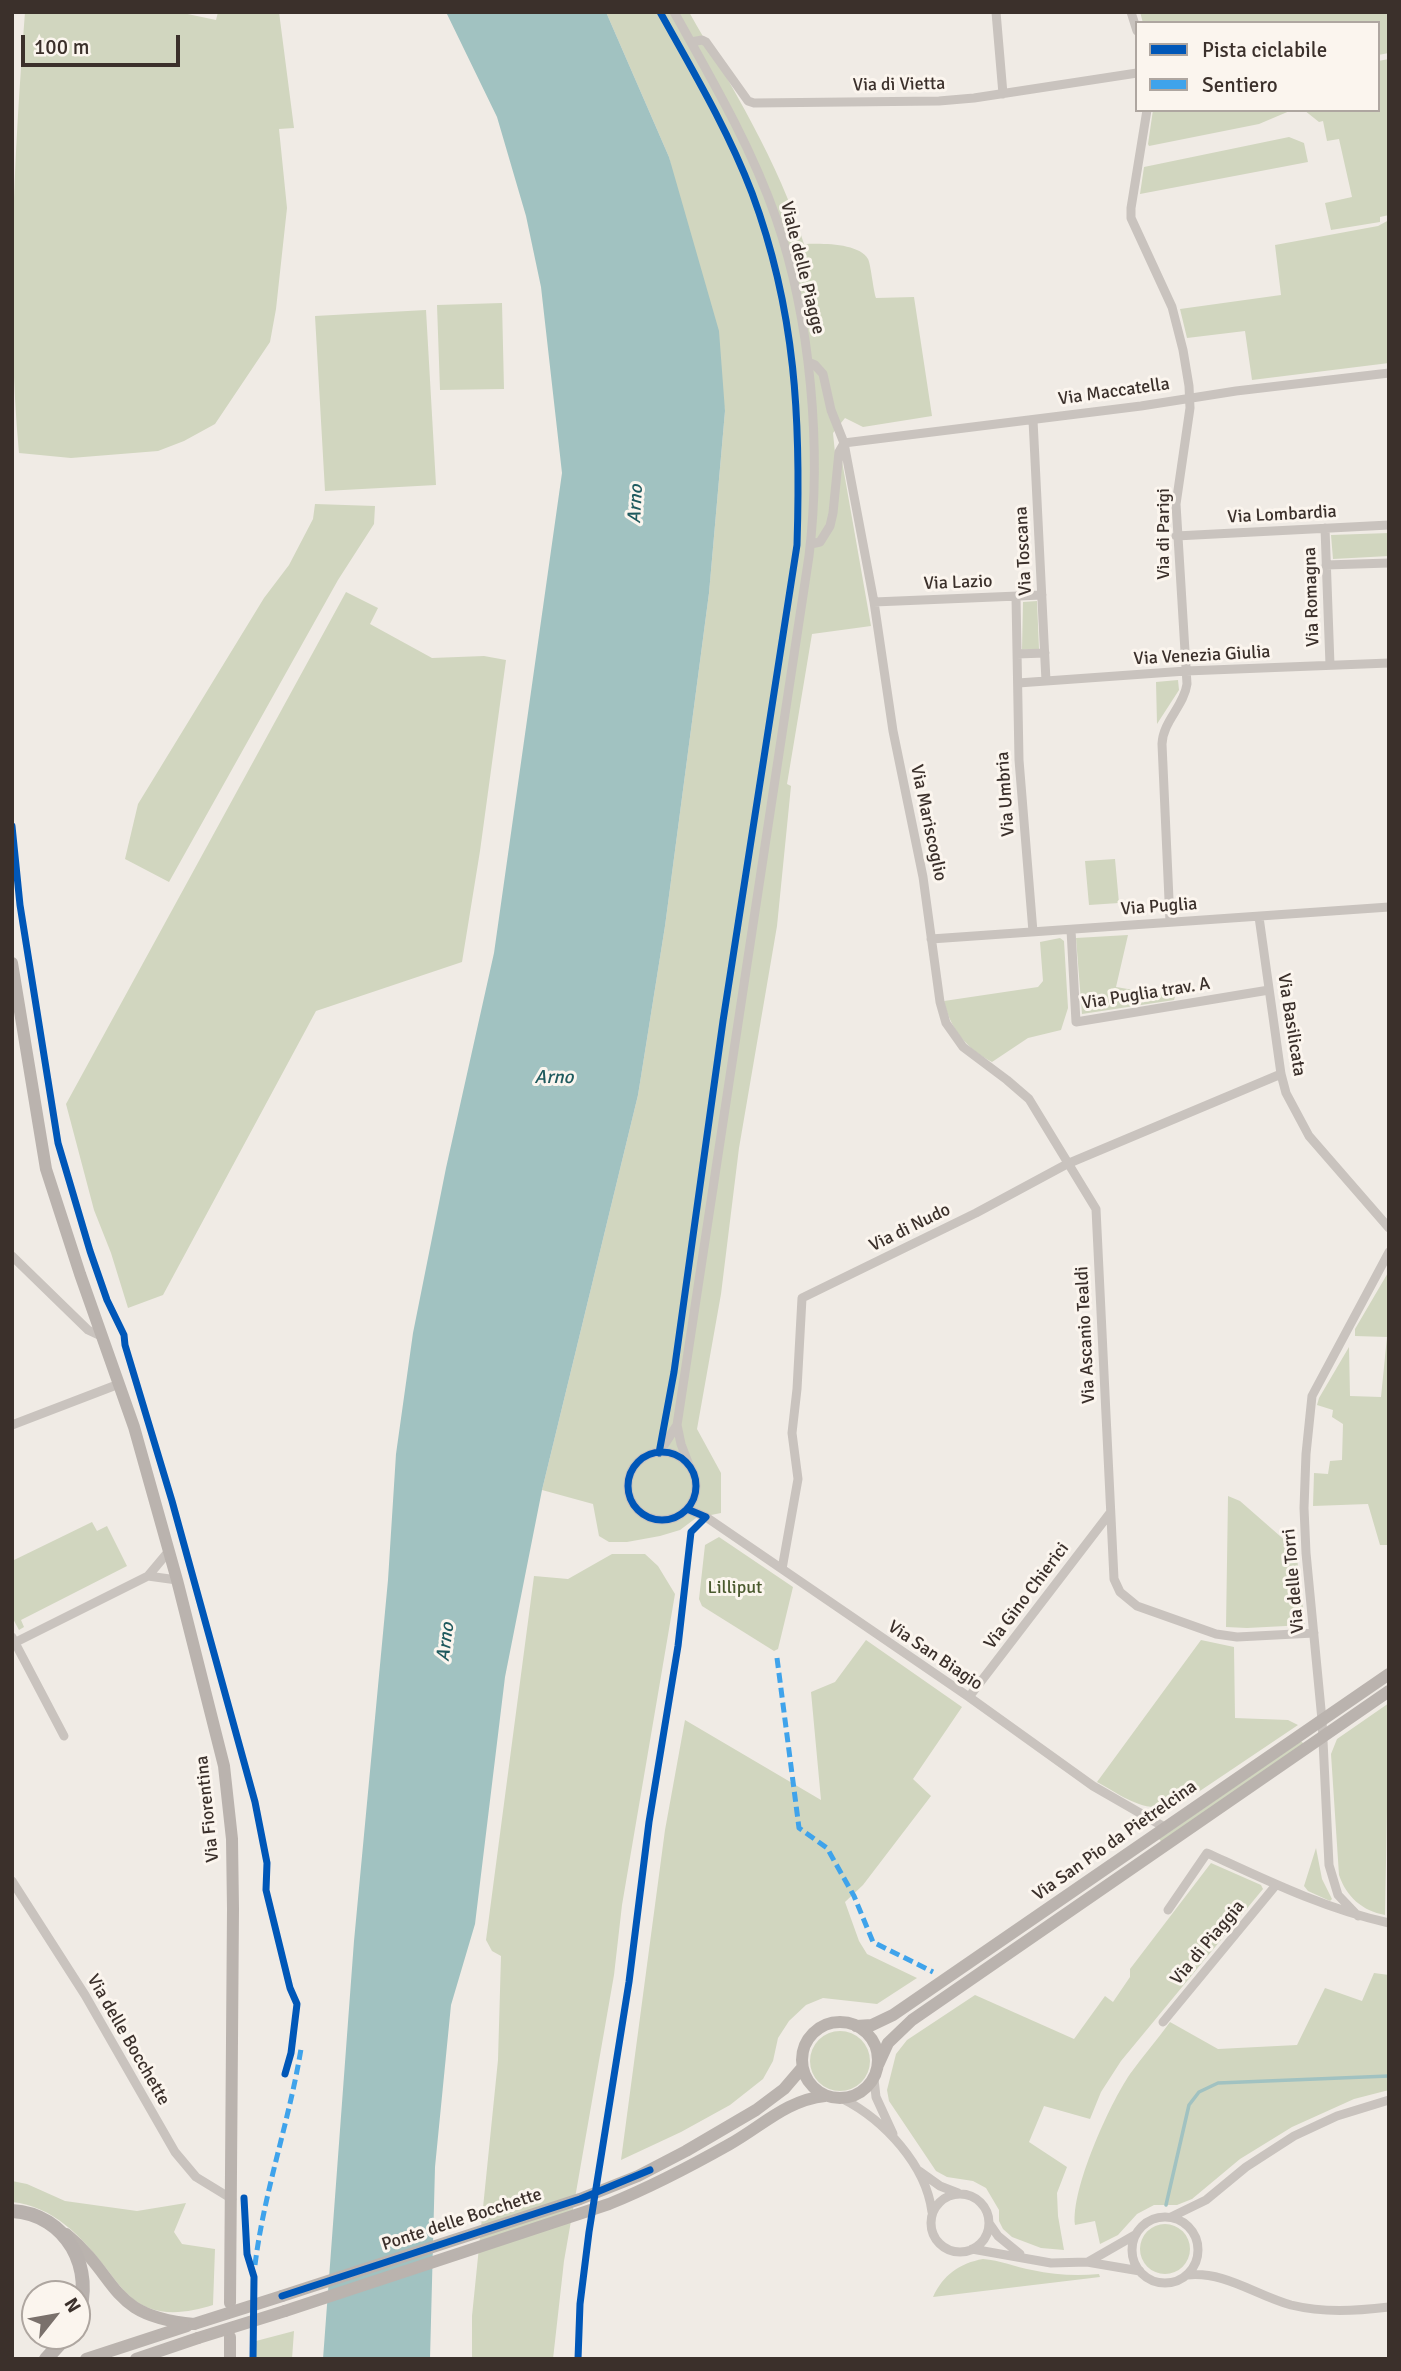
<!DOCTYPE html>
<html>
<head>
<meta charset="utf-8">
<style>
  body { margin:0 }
  #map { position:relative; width:1401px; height:2371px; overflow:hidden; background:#f0ebe5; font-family:Signika,sans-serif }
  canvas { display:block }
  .frame { position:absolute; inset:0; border:14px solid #3b302b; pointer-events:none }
  .legend { position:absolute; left:1135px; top:21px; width:245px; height:91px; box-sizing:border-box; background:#fbf5ee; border:2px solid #aea6a0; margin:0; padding:9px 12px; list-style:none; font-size:21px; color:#3b302b }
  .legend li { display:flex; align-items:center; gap:14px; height:35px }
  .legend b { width:35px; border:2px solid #aea6a0 }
  .north { position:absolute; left:21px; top:2280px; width:70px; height:70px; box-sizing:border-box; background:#fbf5ee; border:2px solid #aea6a0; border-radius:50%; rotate:59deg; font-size:19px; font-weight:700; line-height:28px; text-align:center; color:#3b302b }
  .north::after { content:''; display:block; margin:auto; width:24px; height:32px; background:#7a716c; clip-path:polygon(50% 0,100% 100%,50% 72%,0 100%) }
  .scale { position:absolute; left:21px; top:35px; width:159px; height:32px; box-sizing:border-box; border:4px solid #3b302b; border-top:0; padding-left:9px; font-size:21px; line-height:24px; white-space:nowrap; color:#3b302b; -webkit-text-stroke:5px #fbf5ee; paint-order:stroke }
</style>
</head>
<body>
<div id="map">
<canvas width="1401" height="2371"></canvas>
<div class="frame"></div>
<ul class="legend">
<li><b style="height:9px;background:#0057b8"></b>Pista ciclabile</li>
<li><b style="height:9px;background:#3fa3eb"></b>Sentiero</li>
</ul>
<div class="north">N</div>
<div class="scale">100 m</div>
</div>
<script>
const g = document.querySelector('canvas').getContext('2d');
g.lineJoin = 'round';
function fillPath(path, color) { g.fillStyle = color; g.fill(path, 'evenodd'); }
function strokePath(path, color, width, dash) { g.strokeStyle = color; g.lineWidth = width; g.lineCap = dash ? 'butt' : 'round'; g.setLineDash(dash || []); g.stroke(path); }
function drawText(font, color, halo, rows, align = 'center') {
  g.font = font + ' Signika,sans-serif'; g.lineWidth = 6; g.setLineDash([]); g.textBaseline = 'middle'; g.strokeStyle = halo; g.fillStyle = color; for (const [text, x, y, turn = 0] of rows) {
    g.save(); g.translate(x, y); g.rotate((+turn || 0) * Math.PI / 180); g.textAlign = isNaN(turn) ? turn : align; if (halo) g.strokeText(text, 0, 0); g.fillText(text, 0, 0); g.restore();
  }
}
fillPath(new Path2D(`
  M25,12H178L216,20L218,12H279L294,128L279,129L287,208L276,309L270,342L215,424L184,441L158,451L71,458L19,453C6,306 14,159 25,12Z
  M606,12H689C731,86 779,162 804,244C821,243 860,243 868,259C871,265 873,289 876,298L914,297L932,416L863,427L845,418L833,433L835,453L842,461L871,626L812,634L787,784L791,786L777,926L739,1148L721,1294L697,1429L721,1473V1513L696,1518L680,1530L660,1536L627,1542H609L599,1536L593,1504L542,1490L638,1095L665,926L709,593L725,411L669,157Z
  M1140,12H1389V53L1378,55V23H1143Z
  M1389,59V215L1380,217V222L1331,230L1325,203L1352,197L1339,139L1327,141L1323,121L1319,122L1304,110H1378V61Z
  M1153,110H1292L1259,124L1149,146L1148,144Z
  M1289,137L1304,143L1308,162L1140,194L1144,167Z
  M1389,220V363L1252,380L1245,331L1187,338L1180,309L1281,295L1275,245L1378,226Z
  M502,303L504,389L440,390L437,305Z
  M426,310L436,485L325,491L315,316Z
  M315,504L375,506L374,524L338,580L169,882L125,859L138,804L264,598L289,565L313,519Z
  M1389,533V556L1333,559L1331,535Z
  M346,592L378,608L370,624L432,658L484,656L506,660L480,851L462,962L316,1011L163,1295L128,1308L111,1253L94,1210L66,1104Z
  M1037,601L1039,649L1022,650L1023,602Z
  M1178,680L1179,690L1157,724L1156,682Z
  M1115,859L1119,903L1089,905L1085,861Z
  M1128,935L1116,987L1175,997L1174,1000L1082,1014L1076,938Z
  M1060,938L1064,941L1068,1008L1061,1030L1028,1038L992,1062C967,1049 950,1029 944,1001L1038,987L1043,981L1040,942Z
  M1389,1271V1545H1380L1368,1504L1313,1506L1314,1473L1328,1474L1330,1461L1342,1460L1343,1424L1332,1417L1333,1410L1317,1405L1319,1398L1349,1347L1350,1396L1381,1397L1387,1337L1355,1336V1329Z
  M1228,1496L1240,1501L1296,1550L1305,1625L1247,1628L1226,1627Z
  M92,1522L97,1531L107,1526L127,1566L21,1620L24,1627L19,1630L12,1617V1561Z
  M719,1537L793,1587L778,1649L774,1651L702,1606L699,1599L705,1545Z
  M612,1554H645L658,1566L675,1594L622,1905L614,1975L564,2261L553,2359H472V2316L498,2060L501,1956L492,1951L486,1940L534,1576L568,1579Z
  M866,1640L962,1707L913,1779L931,1796L863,1885L845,1902L859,1941L867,1954L917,1978L877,2004L823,1998L806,2005L789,2021L778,2038L773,2061L763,2079L730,2105L681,2132L621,2160L665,1830L685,1720L821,1800L811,1692L835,1682Z
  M1201,1640L1234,1647L1235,1718L1288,1720L1298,1725L1182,1803C1147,1816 1126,1798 1097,1782Z
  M1389,1703L1385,1915C1362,1911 1346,1896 1339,1875L1331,1754L1337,1739Z
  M1301,1741L1304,1744L1162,1842L1159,1839Z
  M1316,1848L1322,1879L1332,1899L1330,1901L1308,1891L1304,1886Z
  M1211,1863L1261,1885L1263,1889L1121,2061L1101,2092L1090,2119L1044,2106L1029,2142L1067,2167L1057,2193L1058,2216L1064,2250L1041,2248L1012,2237L1003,2229L999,2221V2210L986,2188L973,2181L947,2177L936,2171L889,2101L887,2090L896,2054L907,2040L975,1995L1074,2039L1105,1996L1113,2002L1130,1977V1969Z
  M1374,1973L1389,1975V2090L1354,2099L1292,2127L1240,2159L1192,2199L1177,2205H1154L1137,2214L1118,2235L1100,2244L1095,2221L1075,2225C1071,2189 1109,2105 1130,2074C1143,2056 1157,2040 1170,2022L1218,2049L1297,2045L1325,1988L1362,2001Z
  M810 2061a30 30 0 1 1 60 0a30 30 0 1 1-60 0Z
  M12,2181L27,2184L65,2201L137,2211L186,2203L174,2232L182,2244L215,2249L213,2305C193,2311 170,2316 149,2308C130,2301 118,2284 106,2268C82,2237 53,2206 12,2202Z
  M1140 2249a25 25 0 1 1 50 0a25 25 0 1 1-50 0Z
  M983,2259C1000,2260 1015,2267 1032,2270C1054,2275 1077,2276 1099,2274L1100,2277L933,2297C943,2275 960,2263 983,2259Z
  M294,2331L292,2359H256V2341Z`), '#d1d6bf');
fillPath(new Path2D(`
  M446,12H606L669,157L719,331L725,411L709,593L665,926L638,1095L542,1490L505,1677L475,1924L451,2005L435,2167L430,2359H323L354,1941L388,1580L396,1454L413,1333L446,1168L494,953L562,473L541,287L526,216L497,117Z`), '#a1c2c1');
strokePath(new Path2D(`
  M1166,2205L1189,2105L1199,2092L1218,2083L1389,2076`), '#a1c2c1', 3.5);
strokePath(new Path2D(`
  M674,12C711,78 751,146 776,218C811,320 822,449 809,556L677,1425L681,1444L689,1465
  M996,12L1003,94
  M1131,12L1137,31
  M691,42L702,40L706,42L748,101L754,103L939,101L974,98L1137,73
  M1147,110L1131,208V218L1172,307L1183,350L1189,386L1190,408L1176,504L1187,684C1184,706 1163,721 1162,744L1170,922
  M808,362L815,365L823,374L831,410L844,443L874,602L893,731L923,877L940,1002L946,1023L963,1047L1007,1080L1029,1099L1096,1209L1114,1579L1120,1592L1137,1606L1216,1634L1237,1637L1314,1633
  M1033,420L1046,681
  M844,443L1141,406L1236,391L1389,373
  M1325,528L1330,665
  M1176,536L1389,525
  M811,544L820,542L830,526L833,513L839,452L843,445
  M1326,565L1389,563
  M1016,597L1019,760L1033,932
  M874,602L1042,595
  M1017,654L1045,653
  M1018,683L1186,671L1389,663
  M1259,917L1281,1074L1286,1093L1309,1136L1389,1228
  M1071,930L1076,1022L1269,990
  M931,939L1389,907
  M12,1256L88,1330L103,1337
  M12,1425L119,1384
  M628 1486a34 34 0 1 1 68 0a34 34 0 1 1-68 0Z
  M659,1453L677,1425
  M687,1509L706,1517L782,1569L969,1697L1093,1786L1166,1828
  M782,1569L798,1479L792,1433L797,1389L802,1298L976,1213L1067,1164L1281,1074
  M148,1576L169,1551
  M12,1637L64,1736
  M12,1644L148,1576L177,1580
  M969,1697L1110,1513
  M12,1881L85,1995L175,2152L196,2177L232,2199
  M1168,1910L1207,1853C1266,1880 1325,1909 1389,1923
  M1358,1916L1338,1895L1329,1865L1322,1720L1306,1553L1304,1508L1306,1454L1312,1396L1389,1252
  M1163,2022L1276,1885
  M874,2079L876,2097L893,2134
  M843,2099C884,2120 926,2165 932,2212
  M919,2171L940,2186L958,2193
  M931 2223a29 29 0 1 1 58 0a29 29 0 1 1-58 0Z
  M1132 2250a33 33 0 1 1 66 0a33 33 0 1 1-66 0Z
  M1171,2217L1206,2200L1246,2167L1294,2136L1337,2116L1389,2100
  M989,2223L998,2236L1020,2254
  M972,2249L1051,2263L1087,2262L1140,2271
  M1088,2262L1135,2235
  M1187,2275C1225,2271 1255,2295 1291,2305C1324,2313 1355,2311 1389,2307`), '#c9c3be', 9);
strokePath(new Path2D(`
  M12,963L46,1169L80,1274L134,1427L177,1580L224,1766L232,1839L233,1909L230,2303
  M802 2060a38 38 0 1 1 76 0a38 38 0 1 1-76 0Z
  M856,2026L872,2025L893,2015L1389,1674
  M878,2065L888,2043L912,2020L1389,1691
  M66,2234C121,2279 107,2316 194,2324
  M282,2296L580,2199L638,2176L686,2151L756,2110L784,2089L802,2068
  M285,2311L609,2204C651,2187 691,2166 730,2144C762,2126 787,2100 825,2096
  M86,2359L187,2326
  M136,2359L198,2338
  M230,2359V2337`), '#bab3ae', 12);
strokePath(new Path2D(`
  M12,2211C67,2214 96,2270 77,2318
  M46,2359L67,2336`), '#b8b1ad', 14);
strokePath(new Path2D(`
  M194,2324L282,2296
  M198,2338L285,2311`), '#bab3ae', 12);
strokePath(new Path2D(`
  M777,1658L799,1828L827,1848L854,1896L873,1942L933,1972
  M255,2265C264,2192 289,2122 301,2049`), '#3fa3eb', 5, [10, 5]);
strokePath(new Path2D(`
  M12,826L20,905L58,1143L90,1251L107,1300L124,1335L125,1345L172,1501L255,1802L267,1863L266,1890L290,1988L297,2004L291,2053L285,2074
  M628 1486a34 34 0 1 1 68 0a34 34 0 1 1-68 0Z
  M659,1453L674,1372L723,1021L797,545C801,421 796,311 752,193C728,130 693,71 660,12
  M244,2198L247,2254L254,2277L253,2359
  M282,2296L580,2199L650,2170
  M578,2359L580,2304L589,2232L629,1982L649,1822L678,1646L691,1532L706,1517L687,1509`), '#0057b8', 7);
drawText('18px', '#3b302b', '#fbf5ee', [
  ["Via di Vietta",899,85,-1],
  ["Viale delle Piagge",802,268,76],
  ["Via Maccatella",1114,392,-8],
  ["Via Lombardia",1282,515,-3],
  ["Via di Parigi",1164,534,-90],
  ["Via Toscana",1024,551,-93],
  ["Via Lazio",958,583,-2],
  ["Via Romagna",1312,597,-92],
  ["Via Venezia Giulia",1202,656,-3],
  ["Via Umbria",1006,794,-94],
  ["Via Mariscoglio",928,823,78],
  ["Via Puglia",1159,907,-4],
  ["Via Puglia trav. A",1146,994,-9],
  ["Via Basilicata",1291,1025,81],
  ["Via di Nudo",910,1228,-26],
  ["Via Ascanio Tealdi",1086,1335,-93],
  ["Via delle Torri",1294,1581,-95],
  ["Via Gino Chierici",1027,1596,-53],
  ["Via San Biagio",935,1656,34],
  ["Via Fiorentina",208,1809,-96],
  ["Via San Pio da Pietrelcina",1115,1841,-35],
  ["Via di Piaggia",1208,1943,-50],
  ["Via delle Bocchette",128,2040,60],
  ["Ponte delle Bocchette",462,2220,-18]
]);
drawText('18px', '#4a5a2e', '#fbf5ee', [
  ["Lilliput",735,1588]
]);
drawText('italic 19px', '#1f5a5e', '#fbf5ee', [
  ["Arno",636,504,-87],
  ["Arno",554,1078],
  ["Arno",446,1642,-83]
]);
</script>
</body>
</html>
